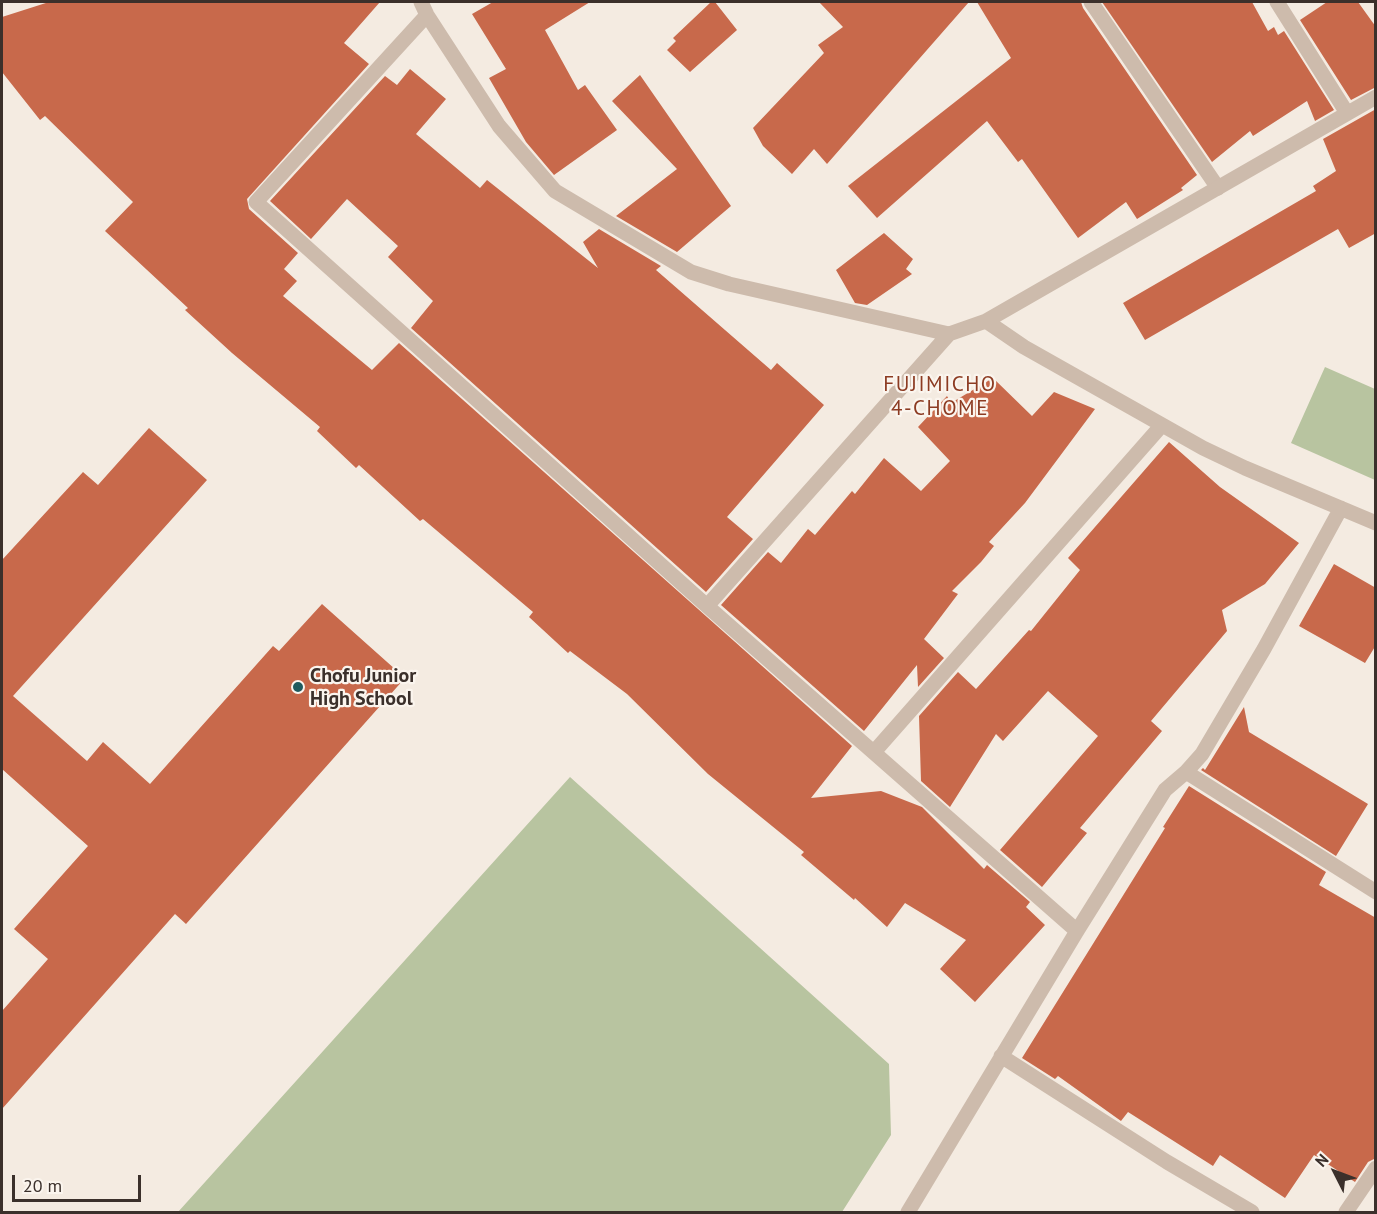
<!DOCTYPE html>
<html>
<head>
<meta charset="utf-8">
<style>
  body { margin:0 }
  #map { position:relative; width:1377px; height:1214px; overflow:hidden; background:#f4ebe1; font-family:"PT Sans",sans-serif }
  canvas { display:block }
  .frame { position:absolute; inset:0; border:3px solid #3b302b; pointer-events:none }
  .north { position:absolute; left:1305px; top:1142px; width:60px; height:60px; -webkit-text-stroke:4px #fbf5ee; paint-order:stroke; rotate:312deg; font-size:16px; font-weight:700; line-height:24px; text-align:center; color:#3b302b }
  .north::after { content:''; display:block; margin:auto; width:21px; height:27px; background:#3b302b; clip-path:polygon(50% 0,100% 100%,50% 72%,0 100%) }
  .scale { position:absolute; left:12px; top:1175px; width:129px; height:27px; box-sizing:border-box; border:3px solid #3b302b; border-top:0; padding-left:8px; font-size:18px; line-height:21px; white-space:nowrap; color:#3b302b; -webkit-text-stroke:4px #fbf5ee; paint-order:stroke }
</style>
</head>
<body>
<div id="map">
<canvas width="1377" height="1214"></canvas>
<div class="frame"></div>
<div class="north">N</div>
<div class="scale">20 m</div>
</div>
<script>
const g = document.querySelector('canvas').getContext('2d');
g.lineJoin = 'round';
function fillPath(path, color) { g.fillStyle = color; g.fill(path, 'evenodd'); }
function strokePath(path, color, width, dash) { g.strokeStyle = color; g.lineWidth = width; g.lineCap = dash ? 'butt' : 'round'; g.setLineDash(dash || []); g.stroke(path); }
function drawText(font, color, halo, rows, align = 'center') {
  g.font = font + ' "PT Sans",sans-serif'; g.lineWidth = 4.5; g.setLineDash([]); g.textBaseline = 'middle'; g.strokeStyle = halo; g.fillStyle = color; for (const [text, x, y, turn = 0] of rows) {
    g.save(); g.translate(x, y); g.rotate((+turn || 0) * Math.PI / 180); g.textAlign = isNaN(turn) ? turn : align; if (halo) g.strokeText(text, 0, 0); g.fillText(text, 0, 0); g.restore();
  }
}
fillPath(new Path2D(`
  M1325,367L1375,389V480L1291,443Z
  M570,777L889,1064L891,1135L842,1212H178Z`), '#b8c4a0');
fillPath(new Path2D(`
  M49,2H380L344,43L369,64L247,199L249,209L298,253L284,269L297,281L283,296L372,370L399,343L852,746L811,798L881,791L922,807L984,869L987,865L1030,902L1026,907L1045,925L975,1002L940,969L966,940L905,903L887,927L855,898L854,900L801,855L804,852L708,774L627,694L570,651L568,653L529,617L533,612L423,519L420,521L359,465L356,468L317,431L320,427L232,353L185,310L188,308L105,231L133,202L45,116L40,120L2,72V17Z
  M493,2H590L545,30L578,90L585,85L617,130L554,175L526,142L489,78L506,69L472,14Z
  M711,2H715L737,30L690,72L667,50L676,41L673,38Z
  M819,2H969L827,164L814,149L792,174L763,146L753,128L824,53L818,45L843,27Z
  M977,2H1081L1083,8L1197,175L1181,188L1183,190L1137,219L1126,202L1078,238L1022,159L1018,162L987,121L877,218L848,186L1011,58Z
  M1102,2H1252L1268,31L1274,27L1278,35L1284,31L1334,110L1315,121L1307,101L1253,136L1250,131L1212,162Z
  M1327,2H1358L1376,27V87L1351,100L1300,20Z
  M410,69L446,99L416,134L480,188L487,180L598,268L583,242L599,229L661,266L656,270L771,370L777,363L824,405L727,517L753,539L706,592L411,328L433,301L388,257L398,246L347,199L311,239L270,201L385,76L397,85Z
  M640,75L731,206L677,252L616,216L677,169L612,101Z
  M1376,109V233L1349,248L1338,229L1145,340L1123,303L1316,191L1313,186L1336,171L1323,139Z
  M884,233L913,259L906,269L912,274L867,305L855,303L836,270Z
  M993,378L1032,416L1054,392L1095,409L1025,503L989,542L994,546L981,562L952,591L958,594L924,639L944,658L918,687L917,665L864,731L721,605L768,552L781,563L808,529L815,535L852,491L855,494L884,458L921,491L950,461L918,427L947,396L951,403Z
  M149,428L207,480L13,696L87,761L103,742L150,784L273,646L279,651L322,604L405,678L186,924L175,914L2,1109V1011L48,959L14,929L88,846L2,769V560L83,472L98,485Z
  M1169,442L1220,487L1299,543L1265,584L1222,610L1227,631L1151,721L1162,731L1080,828L1087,833L1042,887L1000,850L1098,736L1048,691L1003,741L996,734L950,807L921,781L919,716L958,672L976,689L1029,630L1031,631L1080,570L1068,558Z
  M1334,564L1376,588V645L1365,663L1299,626Z
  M1244,707L1249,732L1368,804L1336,856L1201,770L1203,768L1205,770Z
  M1189,786L1326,872L1319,885L1376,918V1158L1368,1162L1355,1182L1314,1155L1285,1198L1220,1155L1213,1166L1128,1112L1121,1121L1058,1076L1055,1079L1022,1058L1165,828L1163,827Z`), '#c8694b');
strokePath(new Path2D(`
  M1091,2L1218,188
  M1277,2L1347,113`), '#cdbbac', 15);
strokePath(new Path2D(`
  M421,2L427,15L499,126L555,191L691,272L729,284L949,334L986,321L1376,97
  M427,15L256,202L707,606L1077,931
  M986,321L1024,347L1203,448L1245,468L1376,523
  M707,606L949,334
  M874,752L1162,425
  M1186,772L1376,892
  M1001,1056L1167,1162L1252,1212
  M908,1212L1077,931L1165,790L1186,772L1202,754L1264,649L1341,508
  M1346,1212L1376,1168`), '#cdbbac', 15);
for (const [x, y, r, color] of [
  [298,687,6,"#1f5a5e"]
]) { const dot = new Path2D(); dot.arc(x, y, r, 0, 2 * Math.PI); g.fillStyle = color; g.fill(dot); strokePath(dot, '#fbf5ee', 2); }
drawText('bold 20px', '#3b302b', '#fbf5ee', [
  ["Chofu Junior",310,676],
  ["High School",310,699]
], 'left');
g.letterSpacing = '1.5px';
drawText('21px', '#8c3b22', '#fbf5ee', [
  ["FUJIMICHO",940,385],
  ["4-CHOME",940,409]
]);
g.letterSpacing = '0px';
</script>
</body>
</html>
